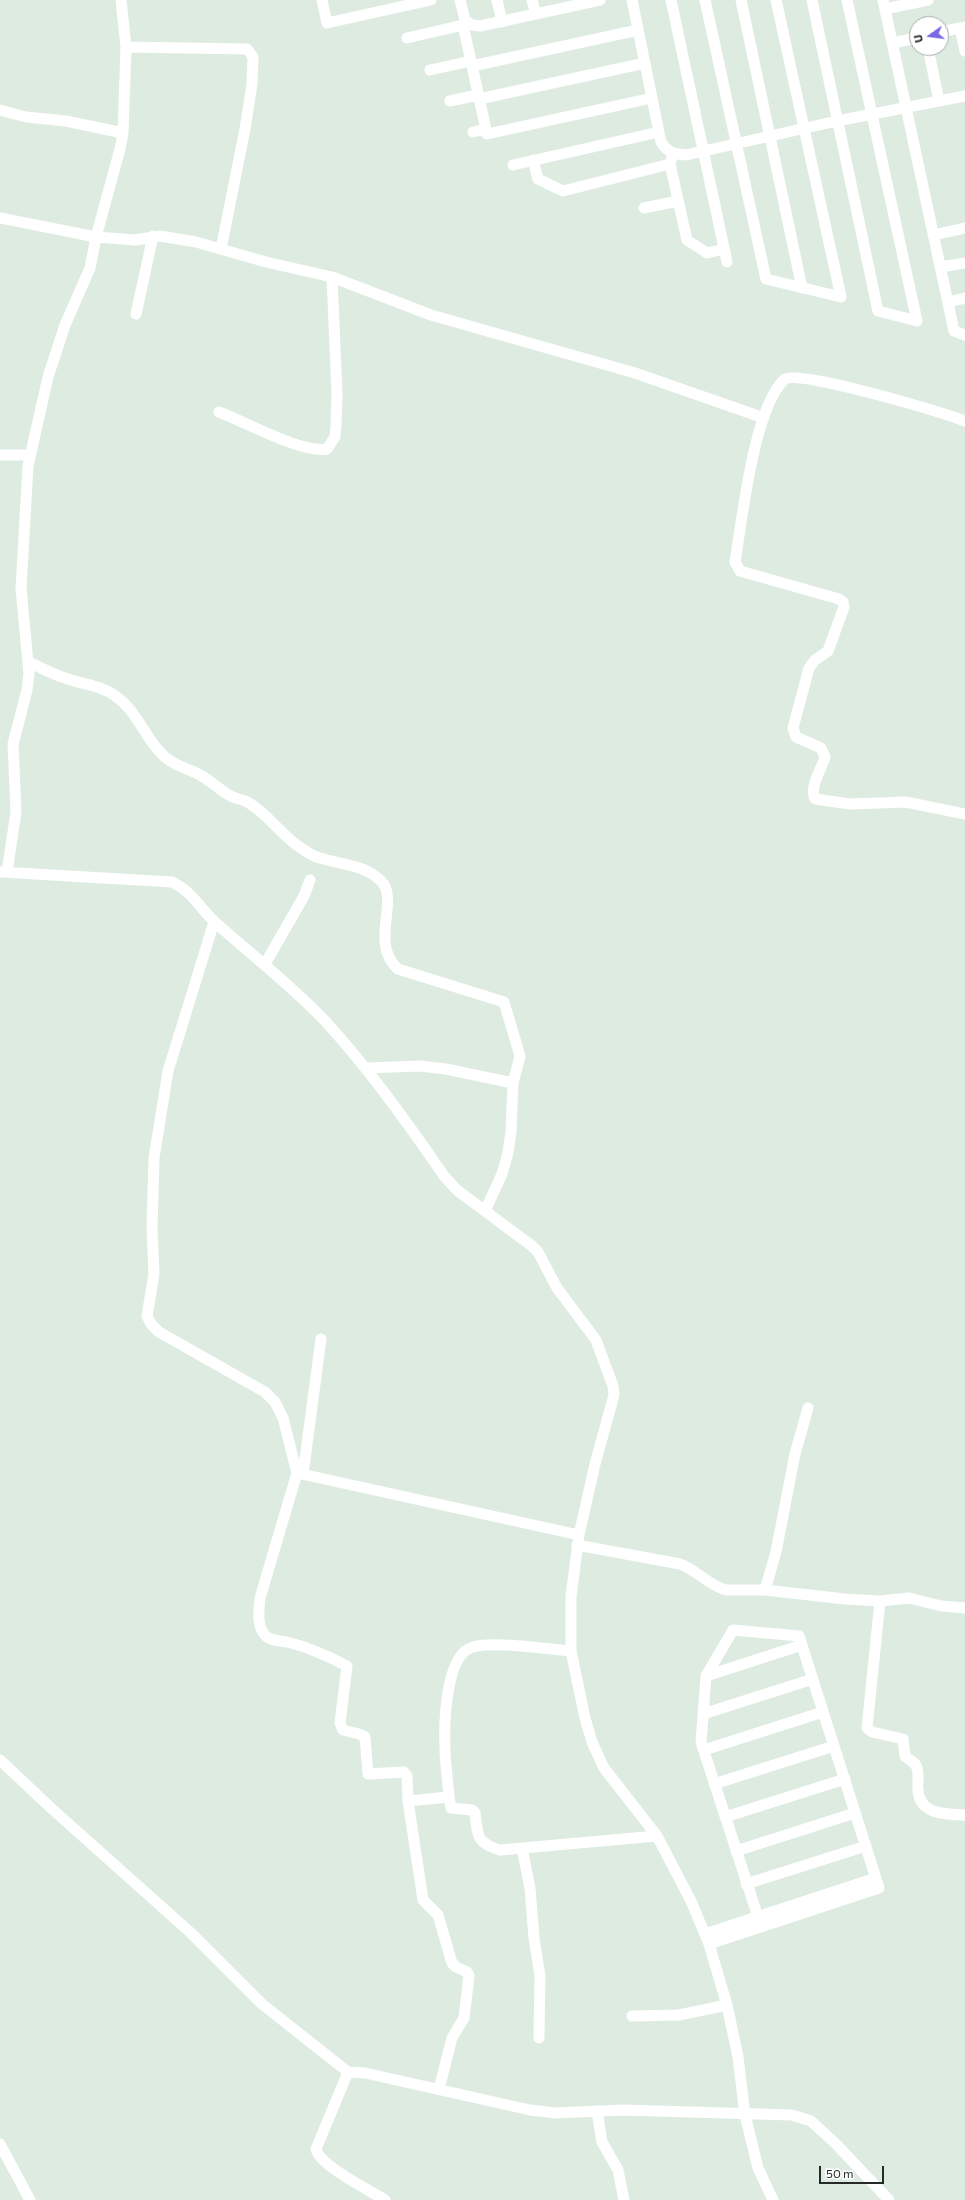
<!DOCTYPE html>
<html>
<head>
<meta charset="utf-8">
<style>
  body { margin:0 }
  #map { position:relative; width:965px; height:2200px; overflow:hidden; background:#deebe1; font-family:Commissioner,sans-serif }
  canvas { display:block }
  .north { position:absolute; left:909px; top:16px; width:40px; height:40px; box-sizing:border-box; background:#fff; border:1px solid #a8aaa8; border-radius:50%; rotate:256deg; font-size:11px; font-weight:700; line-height:16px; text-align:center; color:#252a26 }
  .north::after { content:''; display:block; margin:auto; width:14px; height:18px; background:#7868e3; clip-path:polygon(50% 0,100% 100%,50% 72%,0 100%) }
  .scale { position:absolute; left:819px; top:2166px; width:65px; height:18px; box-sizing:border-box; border:2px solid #252a26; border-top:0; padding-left:5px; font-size:12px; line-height:14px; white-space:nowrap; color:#252a26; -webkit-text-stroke:3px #fff; paint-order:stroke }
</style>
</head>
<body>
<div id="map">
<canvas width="965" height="2200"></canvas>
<div class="north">U</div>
<div class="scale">50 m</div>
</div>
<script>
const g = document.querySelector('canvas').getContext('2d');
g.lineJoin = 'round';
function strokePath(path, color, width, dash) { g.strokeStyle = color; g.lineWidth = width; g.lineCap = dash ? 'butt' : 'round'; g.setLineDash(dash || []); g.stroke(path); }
strokePath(new Path2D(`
  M322,0L327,23L431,0
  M460,0L465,20L472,25L480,26L600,0
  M497,0L502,22
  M532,0L536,14
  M632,0L661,142C668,153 674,154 686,155L837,121L965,96
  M671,0L727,262
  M705,0L766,279L841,297L776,0
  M741,0L802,288
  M812,0L878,311L917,321L847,0
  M883,0L954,331L965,335
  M885,9L928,0
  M463,25L487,134L652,98
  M960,28L965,51
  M941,32L965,27
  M407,38L463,25L465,20
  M892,43L917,38
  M126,47L247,49L253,57L252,84L245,129L221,249
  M928,48L939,101
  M472,66L638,30
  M430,70L471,61
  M479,99L645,63
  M450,101L478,95
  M0,110L26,117L66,121L123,133
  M473,132L486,129
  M533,160L538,179L563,191L670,164L673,154
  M670,164L687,240L707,253L724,249
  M513,165L659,132
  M644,208L678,201
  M0,218L96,237L135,240L160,236L196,242L266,262L332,277L431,315L635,373L764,418
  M933,235L965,228
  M941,267L965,263
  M948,302L965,298
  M136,314L153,236
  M219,412C246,422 302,454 327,449L335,437L336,426L337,394L332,277
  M965,421C940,412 802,370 785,379C754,406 742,520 735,562L740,571L839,599L843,602L844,607L828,651L815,660L809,668L793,728L796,737L821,748L825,757C822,769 809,786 815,799L850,804L906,802L965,814
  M0,455H30
  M29,662C41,668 54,675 68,679C82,684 97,685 111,693C140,711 143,738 165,757C174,765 183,767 194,772C207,777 217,788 229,795C235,799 243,799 249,803C269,815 282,836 301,848C307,852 314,857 320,858C342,865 364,864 381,881C400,899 369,944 398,969L504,1002L520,1056L513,1083L511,1132L508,1153L502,1174L485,1211
  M0,872L172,882C192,891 200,909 216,923C253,956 292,986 326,1022C370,1070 408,1123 444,1176L457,1190L532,1246L538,1252L557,1288L596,1340L613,1386L614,1395L595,1464L579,1535L571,1596V1651L585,1718L592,1742L604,1768L657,1836L691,1901L709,1944L727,2005L738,2057L745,2115L758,2168L773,2200
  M7,872L16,812L13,744L27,690L29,674L21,588L28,466L48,377L65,325L90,268L96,237L120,149L123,133L126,47L121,0
  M214,922L168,1071L154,1158L152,1229L154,1274L147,1316L151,1324L159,1332L265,1392L275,1402L283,1418L297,1473L260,1598C259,1610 256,1627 266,1636C271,1641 280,1641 287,1642C308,1647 328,1656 347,1666L340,1723L343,1730L359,1734L365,1737L368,1774L404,1772L407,1776L408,1801L449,1797L451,1808L472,1810L475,1813C478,1836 476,1843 500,1850L657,1836
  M265,964L304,896L310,880
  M366,1068L420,1066L446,1069L513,1083
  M297,1473L579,1535
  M303,1474L321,1339
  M577,1545L680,1564C697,1570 709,1586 726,1590H765L776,1552L795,1454L808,1408
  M765,1590L845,1599L880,1601L909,1598L941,1606L965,1608
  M880,1601L867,1728L872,1732L903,1739L905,1756C908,1759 912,1761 915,1764C919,1769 918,1776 918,1782C915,1814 941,1814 965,1815
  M706,1676L802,1645
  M703,1714L813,1679
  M704,1750L823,1712
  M0,1760L51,1808L191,1933L262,2004L348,2072L365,2073L530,2110L555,2113L623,2110L792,2115L811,2121L836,2144L889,2200
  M714,1784L834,1746
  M449,1797C448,1780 445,1764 445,1748C444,1725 445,1654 473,1647C495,1641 547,1649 571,1651
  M408,1801L423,1900L438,1915L452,1963L456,1967L467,1972L469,1976L464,2018L452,2038L439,2089
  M725,1817L845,1779
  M522,1848L530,1888L534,1938L540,1976L539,2038
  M736,1851L855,1813
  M746,1884L866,1846
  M705,1934L876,1878
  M709,1944L879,1888L799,1636L733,1630L706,1676L701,1742L758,1917
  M632,2016L679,2015L727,2005
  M348,2072L316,2149C320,2166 369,2190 385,2200
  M597,2111L602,2142L618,2170L624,2200
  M0,2144L30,2200`), '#fff', 11);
</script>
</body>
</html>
